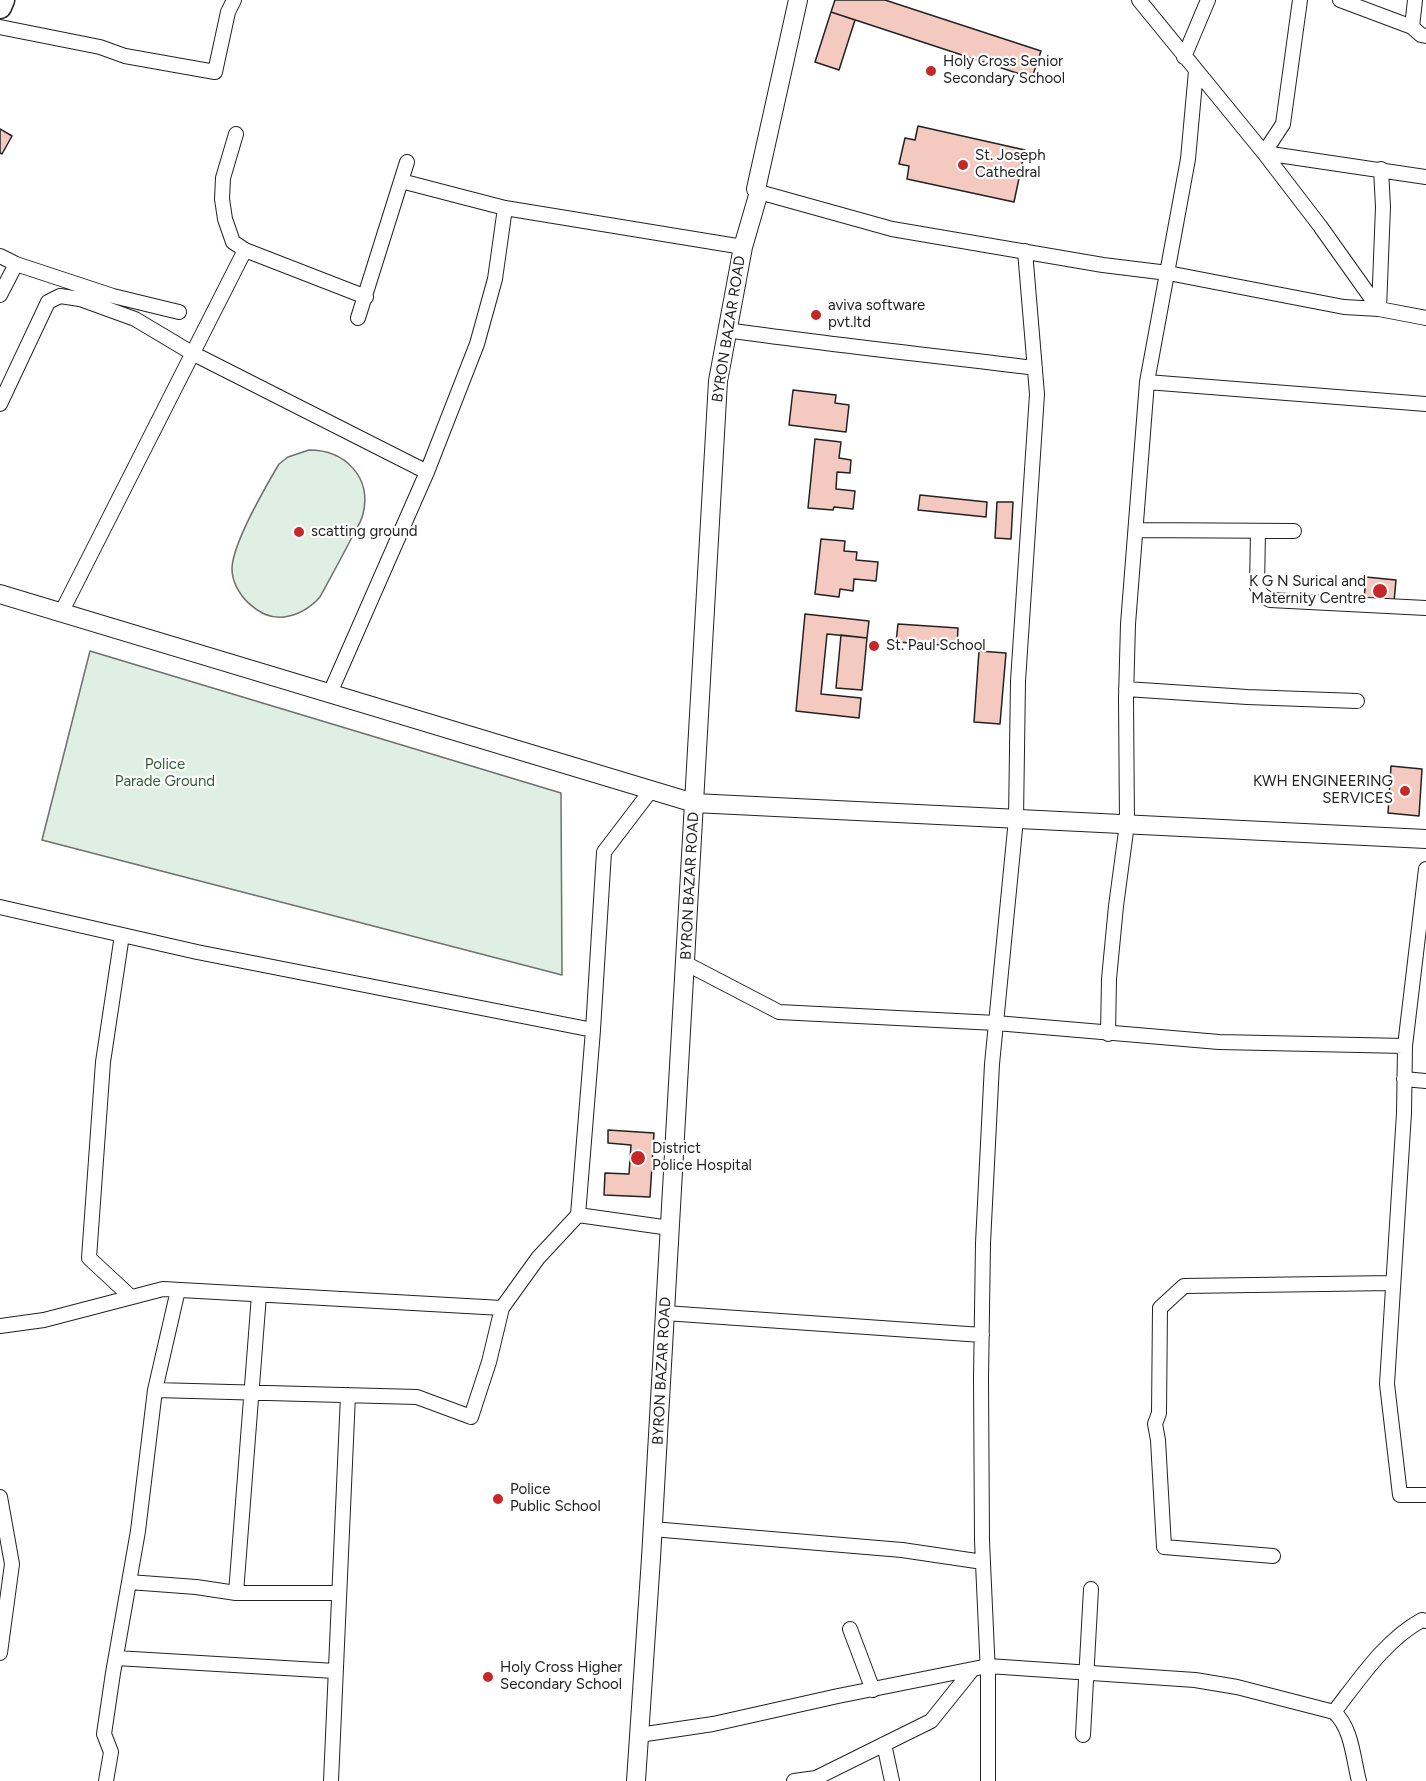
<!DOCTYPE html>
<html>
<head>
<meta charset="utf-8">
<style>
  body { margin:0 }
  canvas { display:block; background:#fff }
</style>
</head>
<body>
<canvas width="1426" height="1781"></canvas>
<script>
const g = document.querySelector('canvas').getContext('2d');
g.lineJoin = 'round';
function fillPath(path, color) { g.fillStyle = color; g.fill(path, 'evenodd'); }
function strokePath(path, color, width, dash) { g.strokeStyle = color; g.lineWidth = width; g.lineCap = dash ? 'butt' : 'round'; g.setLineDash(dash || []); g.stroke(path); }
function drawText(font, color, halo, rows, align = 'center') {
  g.font = font + ' Figtree,sans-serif'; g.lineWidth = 4.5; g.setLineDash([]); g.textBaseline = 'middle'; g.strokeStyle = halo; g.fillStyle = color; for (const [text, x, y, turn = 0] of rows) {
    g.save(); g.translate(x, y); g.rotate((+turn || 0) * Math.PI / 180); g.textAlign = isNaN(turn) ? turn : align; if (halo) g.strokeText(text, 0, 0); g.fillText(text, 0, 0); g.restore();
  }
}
const green = new Path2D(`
  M309,450C345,450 372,477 363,514C361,523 355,531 351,539C341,559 330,578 320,597C311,607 299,615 284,617C259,620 232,593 232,569C232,545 266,486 279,464L288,457Z
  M90,651L561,793L562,975L42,840Z`);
fillPath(green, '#e0efe3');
strokePath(green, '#6f6f6f', 1.5);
const building = new Path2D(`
  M835,0H885L1041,51L1032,78L831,12Z
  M831,12L855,20L839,70L815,62Z
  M918,126L1025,150L1014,202L907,179L909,166L899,164L905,138L915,140Z
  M0,129L12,136L2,154L0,153Z
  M793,390L836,395L835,403L849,405L846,432L789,425Z
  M815,439L841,442L839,458L851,460L850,473L837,472L836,489L855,491L853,509L834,507L833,510L808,508Z
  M920,495L987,502L986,517L918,510Z
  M997,502H1013L1011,539L995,538Z
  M821,539L845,541L844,551L857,552L856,560L878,562L876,581L854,579L853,591L840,589L839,597L815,594Z
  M1366,577L1396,580L1394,602L1364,599Z
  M805,614L869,621L867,638L827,634L821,694L861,698L859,718L796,711Z
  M898,624L958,628L957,646L896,642Z
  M841,635L867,638L862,690L836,688Z
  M979,651L1006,653L1000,724L974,722Z
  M1391,766L1422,769L1419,816L1388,813Z
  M608,1130L654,1133L650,1197L604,1195L605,1173L629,1174L631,1145L608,1143Z`);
fillPath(building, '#f3c9c0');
strokePath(building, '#222', 1.5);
const minor = new Path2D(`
  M1139,0L1264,153L1320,226L1379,309
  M1300,0L1283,124L1264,153L1426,177
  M1340,0L1412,27L1421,35L1426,36
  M0,27L100,47L125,56L215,72L228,12L234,0
  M1412,27L1415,0
  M1184,57L1208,0
  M236,134L223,178L222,199L225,219L233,242L245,250L366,297
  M401,181L505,208L743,247
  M759,192L892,229L1103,265L1168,273L1344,307L1379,309L1426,318
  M0,256L16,264L113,296L179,312
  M0,295L16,264
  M1379,309L1383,207L1381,169
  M358,318L407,162
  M727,330C830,345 932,355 1035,368
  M1147,382L1426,404
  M0,404L48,302L60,296L80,299L135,319L192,353L427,472
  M1137,530L1294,531
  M1258,531L1257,587L1262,595L1270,600L1426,608
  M61,613L245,250
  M1126,689L1247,697L1357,701
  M330,693L427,472L477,344L495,279L505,208
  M1426,869L1405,1046L1404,1113L1387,1384L1400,1495H1426
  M0,907L197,952L593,1030
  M122,935L103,1062L89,1258L131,1297
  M685,963L779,1012L996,1023L1219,1042L1405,1046
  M1108,1034L1109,979L1116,906L1127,824L1126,698L1128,624L1147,382L1188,159L1196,71
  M1404,1079L1426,1081
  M578,1215L670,1228
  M502,1308L538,1258L578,1215L593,1030L604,852L652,789
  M665,1313L982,1335
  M0,1326L44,1320L163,1289L502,1308L489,1362L471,1417L417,1397L155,1390
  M0,1497L12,1564L0,1653
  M652,1529L902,1550L983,1562
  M1273,1556L1164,1547L1158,1440L1155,1424L1159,1413L1160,1308L1184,1286L1392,1283
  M129,1582L196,1587L236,1593H338
  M236,1593L259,1295
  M850,1629L873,1690
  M116,1658L335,1671
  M1334,1712C1359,1680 1385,1640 1422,1620L1426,1621
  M639,1735L713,1724L838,1696L988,1666L1195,1680L1237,1687L1334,1712C1352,1728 1353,1758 1359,1781
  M1083,1735L1091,1589
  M884,1744L892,1781
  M106,1781L111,1752L104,1734L113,1673L138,1531L155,1390L178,1290
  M331,1781L348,1395
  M794,1781L816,1778L931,1721L972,1670
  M988,1781V1674L982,1541L981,1378L983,1243L992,1064L1016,819L1018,681L1037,394L1025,251`);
const tertiary = new Path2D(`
  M0,594L694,803L1426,839
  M636,1781L651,1558L718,381L743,247L759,192L756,189L798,0`);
const primary = new Path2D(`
  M0,7L3,0`);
strokePath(minor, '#222', 16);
strokePath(tertiary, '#222', 20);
strokePath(primary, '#222', 25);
strokePath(minor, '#fff', 14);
strokePath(tertiary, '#fff', 18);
strokePath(primary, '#fff', 22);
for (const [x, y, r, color] of [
  [931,71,6,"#c62828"],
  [963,165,6,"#c62828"],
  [816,315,6,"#c62828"],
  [299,532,6,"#c62828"],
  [1380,591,8,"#c62828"],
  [874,646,6,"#c62828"],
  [1405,791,6,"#c62828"],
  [638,1158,8,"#c62828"],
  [498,1499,6,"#c62828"],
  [488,1677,6,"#c62828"]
]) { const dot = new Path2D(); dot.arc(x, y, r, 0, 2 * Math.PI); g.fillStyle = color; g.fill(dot); strokePath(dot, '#fff', 2); }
drawText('15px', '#222', '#fff', [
  ["Holy Cross Senior",943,62],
  ["Secondary School",943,79],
  ["St. Joseph",975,156],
  ["Cathedral",975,173],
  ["aviva software",828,306],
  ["pvt.ltd",828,323],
  ["scatting ground",311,532],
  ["K G N Surical and",1366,582,"right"],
  ["Maternity Centre",1366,599,"right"],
  ["St. Paul School",886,646],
  ["KWH ENGINEERING",1393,782,"right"],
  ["SERVICES",1393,799,"right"],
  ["District",652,1149],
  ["Police Hospital",652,1166],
  ["Police",510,1490],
  ["Public School",510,1507],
  ["Holy Cross Higher",500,1668],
  ["Secondary School",500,1685]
], 'left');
drawText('15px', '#222', '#fff', [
  ["BYRON BAZAR ROAD",729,329,-81],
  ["BYRON BAZAR ROAD",690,886,-87],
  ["BYRON BAZAR ROAD",662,1371,-87]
]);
drawText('15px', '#2f5e38', '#fff', [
  ["Police",165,765],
  ["Parade Ground",165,782]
]);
</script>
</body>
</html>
